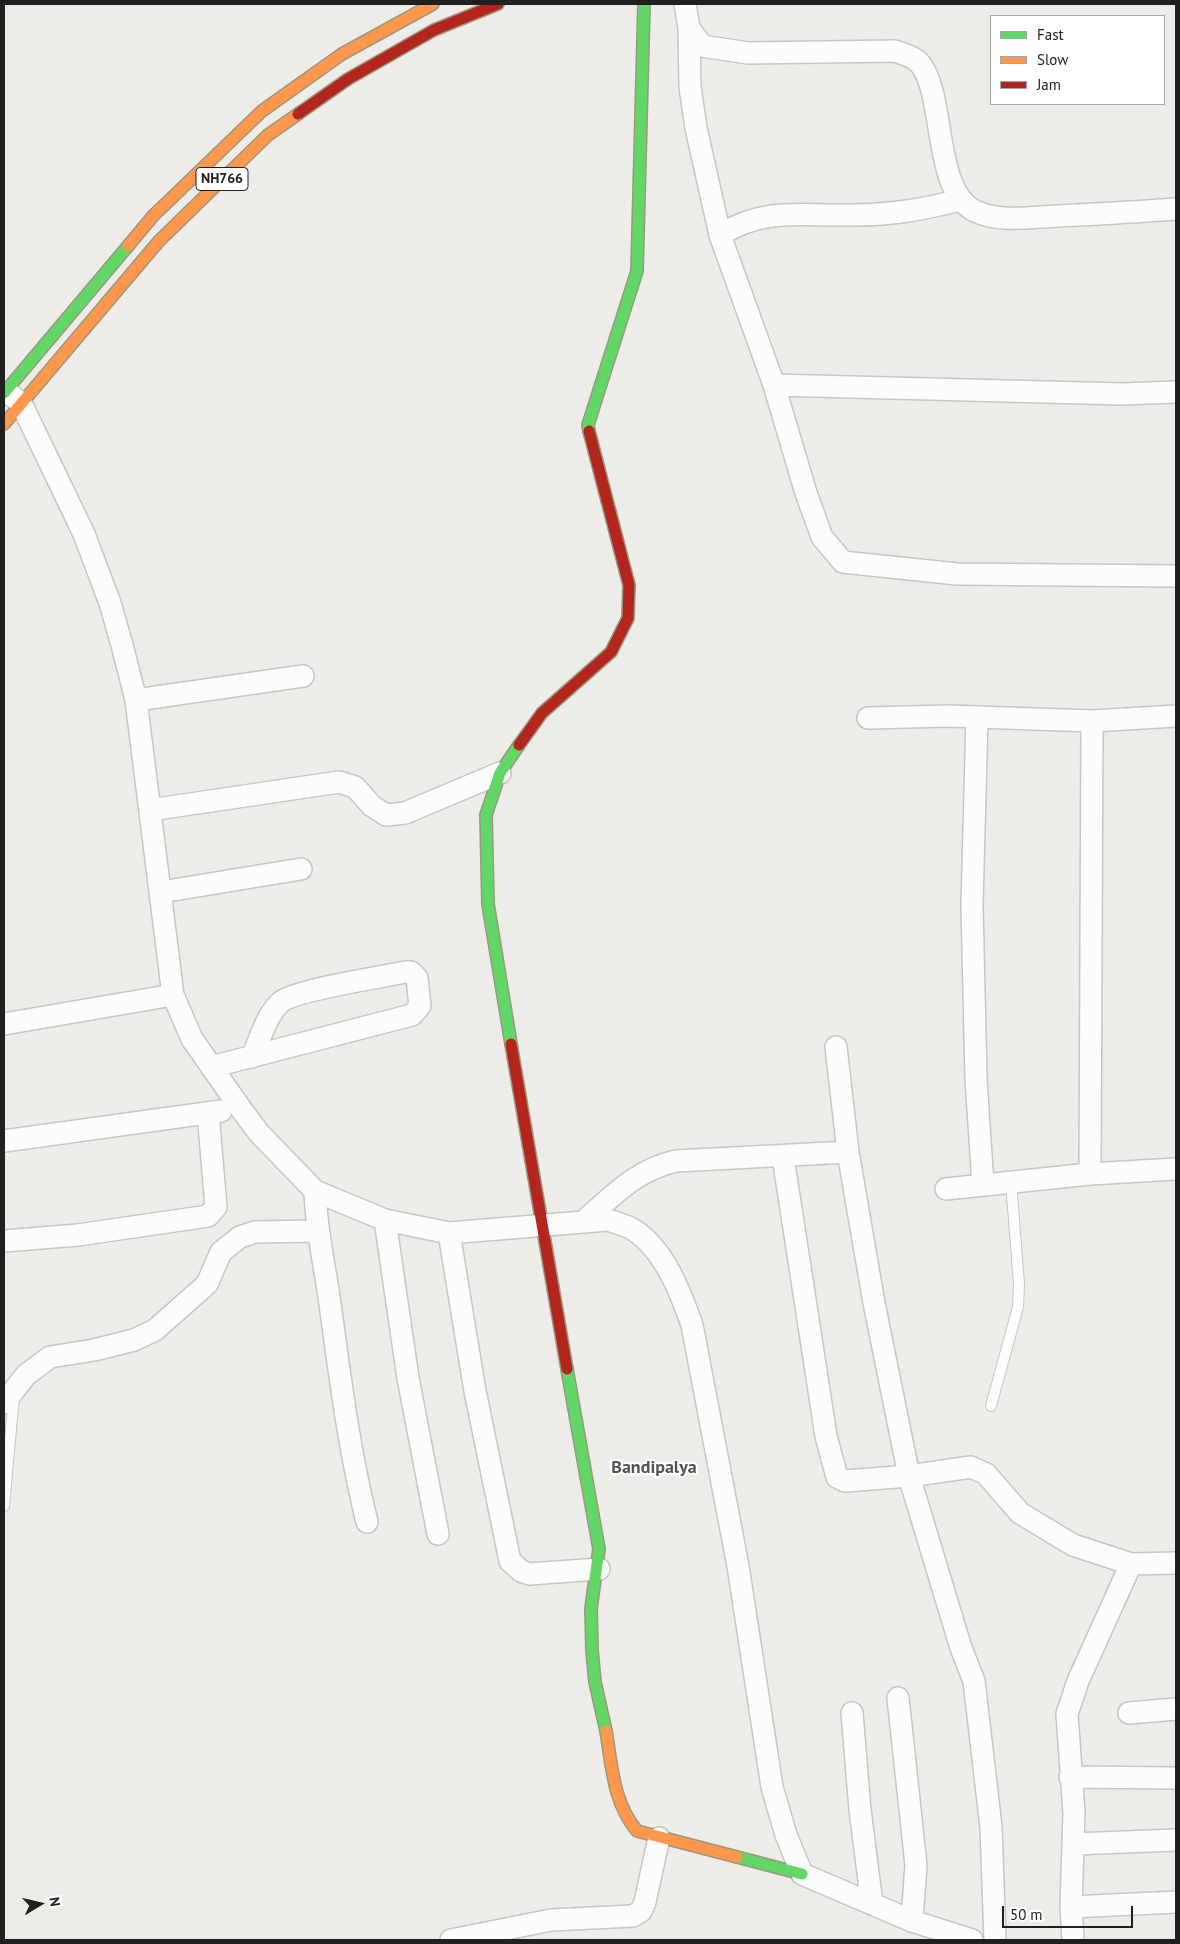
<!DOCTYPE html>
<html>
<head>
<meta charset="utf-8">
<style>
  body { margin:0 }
  #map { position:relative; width:1180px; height:1944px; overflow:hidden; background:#eeece9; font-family:"PT Sans",sans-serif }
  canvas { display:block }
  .frame { position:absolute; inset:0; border:5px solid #202020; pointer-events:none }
  .legend { position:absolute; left:990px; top:15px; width:175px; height:90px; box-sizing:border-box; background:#fff; border:1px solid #a6a6a6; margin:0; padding:6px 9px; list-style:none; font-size:15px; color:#202020 }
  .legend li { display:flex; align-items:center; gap:10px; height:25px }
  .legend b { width:25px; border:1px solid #a6a6a6 }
  .north { position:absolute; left:15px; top:1879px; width:50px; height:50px; -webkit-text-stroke:4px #fff; paint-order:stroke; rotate:81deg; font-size:14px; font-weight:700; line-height:20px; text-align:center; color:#202020 }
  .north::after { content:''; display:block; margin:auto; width:18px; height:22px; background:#202020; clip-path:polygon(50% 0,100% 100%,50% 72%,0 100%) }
  .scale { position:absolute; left:1002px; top:1906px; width:131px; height:22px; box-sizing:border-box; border:2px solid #202020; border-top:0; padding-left:6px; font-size:15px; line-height:18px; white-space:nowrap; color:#202020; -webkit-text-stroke:4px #fff; paint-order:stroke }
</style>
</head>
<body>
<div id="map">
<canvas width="1180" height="1944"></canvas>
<div class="frame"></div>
<ul class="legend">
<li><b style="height:6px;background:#63d668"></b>Fast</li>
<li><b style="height:6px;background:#ff974d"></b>Slow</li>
<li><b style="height:6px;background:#b3261e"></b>Jam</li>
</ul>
<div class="north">N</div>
<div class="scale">50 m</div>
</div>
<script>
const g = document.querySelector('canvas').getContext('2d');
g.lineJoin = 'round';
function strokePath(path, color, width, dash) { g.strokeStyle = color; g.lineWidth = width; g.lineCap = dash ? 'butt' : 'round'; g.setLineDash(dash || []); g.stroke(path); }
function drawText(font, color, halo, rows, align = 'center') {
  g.font = font + ' "PT Sans",sans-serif'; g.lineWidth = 4.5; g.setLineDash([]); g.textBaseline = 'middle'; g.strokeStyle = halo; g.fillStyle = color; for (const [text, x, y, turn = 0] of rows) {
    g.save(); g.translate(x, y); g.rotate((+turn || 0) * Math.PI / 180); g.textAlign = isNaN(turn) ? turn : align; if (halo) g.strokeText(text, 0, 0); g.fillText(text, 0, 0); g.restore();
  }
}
const lane = new Path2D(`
  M991,1406L1018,1307L1019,1284L1011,1182
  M4,1506L14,1396`);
const street = new Path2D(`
  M685,4L689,28L690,87L696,128L720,235L774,385L806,493L822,537L843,562L957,574L1176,576
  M689,28L702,46L748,53L895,51C906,55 917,57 923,68C945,103 934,191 975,211C1000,223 1032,217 1058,216C1098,214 1137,212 1176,209
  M720,235C764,207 801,216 850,215C891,215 921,210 960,200
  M774,385L1122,394L1176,392
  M11,395L21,403L84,534L110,603L122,645L136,700L173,995L192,1039L241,1109L259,1133L315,1191L385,1220L449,1233L608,1220C616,1223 626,1225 634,1230C665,1251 680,1291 692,1325L738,1566L772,1787L786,1835L802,1874L912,1921L972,1940
  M136,700L303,676
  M977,717L972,905L976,1079L983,1185
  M868,718L949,716L1092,721L1176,716
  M150,810L339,782L355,787L372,806L386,815L405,813L500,773
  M161,892L301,869
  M4,1024L173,995
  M836,1047L848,1152
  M211,1067L412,1015L420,1006L417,978L411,972H405C382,977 295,990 281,1002C266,1015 260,1040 252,1057
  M4,1141L221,1111
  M783,1157L826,1436L837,1477L845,1481L909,1476L971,1467L986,1474L1020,1513L1073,1545L1131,1564L1176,1563
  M1090,1174L1092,721
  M946,1189L1090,1174L1176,1169
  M315,1191C316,1230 325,1266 330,1304C340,1377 349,1450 367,1522
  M385,1220L408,1378L438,1534
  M584,1221C614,1195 636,1170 676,1161L848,1152L874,1303L909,1476L961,1648L974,1681L991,1827L995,1940
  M449,1233L475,1391L510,1561L521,1571L529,1574L599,1569
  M4,1241L78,1235L208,1216L216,1207L208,1113
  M4,1403L26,1375L50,1357L94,1350L134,1340L155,1330L207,1284L221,1252L240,1237L255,1232L318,1231
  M898,1698L916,1865L912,1921
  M852,1713L860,1810L872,1904
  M1129,1713L1176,1709
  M1070,1777L1176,1778
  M1074,1844L1176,1840
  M1071,1907L1176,1902
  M451,1940L551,1920L633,1916L641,1911L645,1902L659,1838
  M1073,1940L1071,1907L1074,1813L1067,1714L1078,1681L1131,1564`);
const fast = new Path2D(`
  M4,393L128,246
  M589,431L588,425L637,271L644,4
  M511,1044L488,904L486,815L500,773L519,745
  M567,1369L599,1549L591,1609L592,1650L595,1682L606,1731
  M737,1857L802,1874`);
const slow = new Path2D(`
  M128,246L153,216L262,111L342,54L433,4
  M4,424L159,241L268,135L298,114
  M606,1731C612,1767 613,1802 637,1831L737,1857`);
const jam = new Path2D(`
  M298,114L348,79L434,30L498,4
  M519,745L542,713L611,652L628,618L629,585L589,431
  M511,1044L567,1369`);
strokePath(lane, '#c7c6c5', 12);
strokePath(street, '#c7c6c5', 24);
strokePath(fast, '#99997f', 14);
strokePath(slow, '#99997f', 14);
strokePath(jam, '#99997f', 14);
strokePath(lane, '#fcfcfc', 10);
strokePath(street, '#fcfcfc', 21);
strokePath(fast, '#63d668', 11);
strokePath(slow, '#ff974d', 11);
strokePath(jam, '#b3261e', 11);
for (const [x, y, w] of [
  [222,179,52]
]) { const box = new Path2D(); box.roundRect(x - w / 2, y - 11.5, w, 23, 4); g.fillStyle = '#fff'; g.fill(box); strokePath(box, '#202020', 1); }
drawText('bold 14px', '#202020', null, [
  ["NH766",222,179]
]);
drawText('bold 18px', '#535353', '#fff', [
  ["Bandipalya",654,1468]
]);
</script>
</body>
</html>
